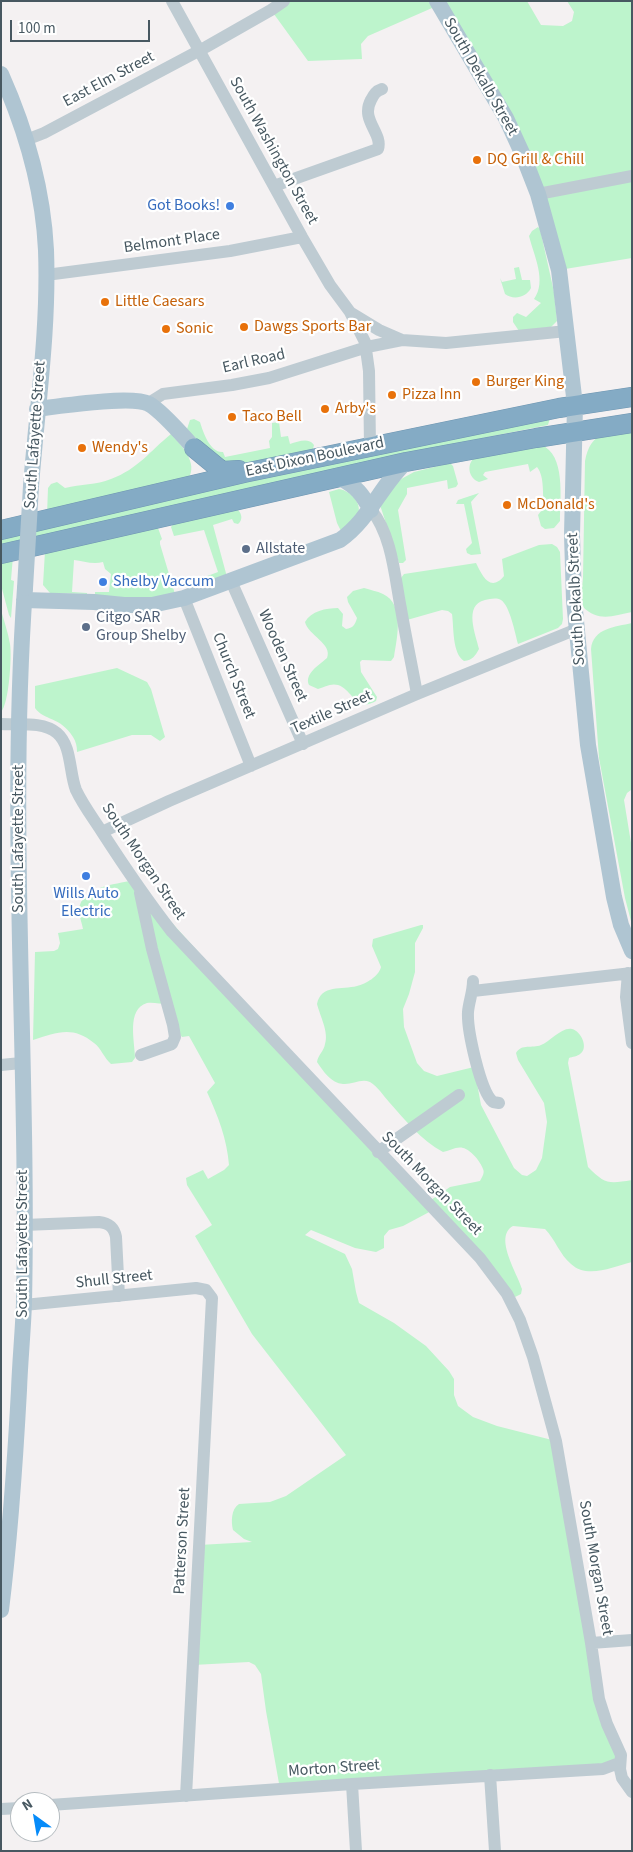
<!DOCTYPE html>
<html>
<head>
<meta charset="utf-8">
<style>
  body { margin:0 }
  #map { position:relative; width:633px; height:1852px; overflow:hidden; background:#f4f1f2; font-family:"Source Sans 3",sans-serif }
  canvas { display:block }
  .frame { position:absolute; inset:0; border:2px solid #475861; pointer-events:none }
  .north { position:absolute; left:10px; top:1792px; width:50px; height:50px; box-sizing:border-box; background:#fff; border:1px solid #b5bcc0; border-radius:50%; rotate:328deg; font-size:14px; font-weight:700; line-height:20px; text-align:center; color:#475861 }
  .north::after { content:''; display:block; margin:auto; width:18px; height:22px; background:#068bf9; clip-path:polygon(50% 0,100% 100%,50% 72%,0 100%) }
  .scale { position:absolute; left:10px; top:20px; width:140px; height:22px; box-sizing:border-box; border:2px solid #475861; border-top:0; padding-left:6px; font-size:15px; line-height:18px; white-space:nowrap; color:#475861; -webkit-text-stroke:4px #fff; paint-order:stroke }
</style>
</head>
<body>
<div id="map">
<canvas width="633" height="1852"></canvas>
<div class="frame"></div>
<div class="north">N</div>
<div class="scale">100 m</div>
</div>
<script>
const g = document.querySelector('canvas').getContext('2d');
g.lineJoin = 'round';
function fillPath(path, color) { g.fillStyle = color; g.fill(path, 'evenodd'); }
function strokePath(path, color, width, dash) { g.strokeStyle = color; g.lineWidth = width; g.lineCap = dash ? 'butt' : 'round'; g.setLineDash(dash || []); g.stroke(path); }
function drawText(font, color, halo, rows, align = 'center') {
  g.font = font + ' "Source Sans 3",sans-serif'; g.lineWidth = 4.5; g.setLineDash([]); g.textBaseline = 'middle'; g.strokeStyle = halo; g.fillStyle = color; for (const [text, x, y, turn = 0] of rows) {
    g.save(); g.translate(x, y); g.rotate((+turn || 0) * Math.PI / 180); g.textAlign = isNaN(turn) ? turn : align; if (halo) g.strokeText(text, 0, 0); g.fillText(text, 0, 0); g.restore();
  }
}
fillPath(new Path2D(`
  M284,1H527L541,25L563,26L572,21L574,12L567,1H632V258L559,270L538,194L439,5L368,36L361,44L362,59L308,61L271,10Z
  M538,227L540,229L554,292L557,321L551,327L519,331L513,322V317L517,313L526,317L541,303L534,299C547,281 534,256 529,236L532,231Z
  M519,267L522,280H530L531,288C526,298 513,300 505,294L500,278L502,282L516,279L514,268Z
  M550,418L548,425L428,449L1,548V537L323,464Z
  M194,419L200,422C203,432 210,453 223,452L225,457L270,448L269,441L272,437V423L279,422L281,437L288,436L290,444C298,442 308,437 314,445L313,449L309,452L234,468L211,457L187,429L190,420Z
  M632,426V612C613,616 598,622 583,607L581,600L583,578L585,461C591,431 606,434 632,426Z
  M171,434C181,445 199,463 188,479L47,515L48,488L51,484L57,482L65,488C81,484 96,485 111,479C138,469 150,451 171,434Z
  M541,445C566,454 560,499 560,521L554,528L545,529L541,526L538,515L544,507C542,495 545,477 537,467L530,472L528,464L485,472L483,475L488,479L479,482C470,479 466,467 473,459Z
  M450,463L453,466L458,484L456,487L448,489L447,480L407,488V494L398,510L406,560L403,563H399L380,505L388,489L403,478L414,472Z
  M339,489C352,491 365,506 356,519C352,524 346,529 342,533L337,523L329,492Z
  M479,493L471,502L481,554L471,555L467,553L466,549L472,543L464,504H456L458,500Z
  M238,510C242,514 243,520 238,524L234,523L232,519L213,525L227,577L203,586L202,578L218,572L204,530L174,536L171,527L175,522Z
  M158,528L162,539L160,541V544L175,594L157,600L95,595V592H109L111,574L105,569L103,562C93,565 83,561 74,560L72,592L87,593V594L50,593L43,585L45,551Z
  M552,544L557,547L560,552L563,619L562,624L558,628L518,644C515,633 510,606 501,600C496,597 490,599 485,600C463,605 476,635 479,649C475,656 473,660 464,661C452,653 454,628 452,614L448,611L442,610L407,620L401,578L404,574L476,563C482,575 490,593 504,576L502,559L539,545Z
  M13,556L11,580L14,581L11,618L9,615L1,585V558Z
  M364,588C370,590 377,591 383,594C405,604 397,638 394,657L391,661L362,660L360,662L361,672L377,697L376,701C356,713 353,690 338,685C331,683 324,687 318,689L309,685C304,674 319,665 327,658C333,644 308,635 305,622C311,611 326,608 338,608L343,614L342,626L346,629C353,628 355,625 357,618L348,602L347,597L353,591Z
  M1,610C4,621 8,632 10,644C12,656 9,704 1,712Z
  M632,623L631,790L627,793L624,800L632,849V925L625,898L599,758L591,649C593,628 615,627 632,623Z
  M117,668L147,682L151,689L165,737L160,741L151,735H132L77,752C77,746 76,742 73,737C60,716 44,721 35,708V686Z
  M133,880L433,1210L403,1226L389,1230L384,1236V1248L376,1252L355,1248L311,1230L305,1235L345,1254L352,1269L356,1292L359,1303L394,1323L426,1346L449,1371L454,1379V1395L458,1406L473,1417L497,1426L556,1441L591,1643L619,1763L280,1789L266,1711L261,1674L255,1665L249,1662L193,1665L199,1545L252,1542L244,1539L233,1530C231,1522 231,1509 239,1504L270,1502L286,1496L346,1455L252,1334L195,1236L212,1225L187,1185L186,1178L203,1170L208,1179L224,1170L229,1165C227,1139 218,1116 207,1092L215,1083L189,1036L182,1037L173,1025L167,1004C161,1004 153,1002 147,1003C126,1009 135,1042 135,1058L132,1062L111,1064C104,1058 101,1048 94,1043C72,1025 56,1033 33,1040L35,952L54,951L58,949L60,943L58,933L83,929C82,923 79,916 79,910C81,886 115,885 133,880Z
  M421,925H423V928L415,943V972L409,994L403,1009L404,1027L417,1063L424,1071L437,1076L474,1067L481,1105L514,1168L522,1175L527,1176L536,1170L542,1158L547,1122L544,1103L518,1060L516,1053C522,1043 532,1049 541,1045C550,1042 561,1027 572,1029C581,1031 589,1048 580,1054C578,1056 572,1057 569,1058L568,1063L588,1167C605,1184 608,1184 632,1180V1262C613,1267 587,1279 571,1264C560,1255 555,1239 545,1229L513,1226C493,1237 518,1274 522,1289L521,1294L515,1297L431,1200L450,1187L480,1181C482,1177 485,1173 483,1169C481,1162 470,1149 463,1148C457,1146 449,1151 443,1152C421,1140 405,1120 389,1102C383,1095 378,1087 370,1082C361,1078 352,1085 343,1084C331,1083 323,1071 317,1062C318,1055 324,1051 325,1044C329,1032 320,1016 317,1004C321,984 342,990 357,986C366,984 379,976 381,967L372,946L373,939Z`), '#bdf4cc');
const highway = new Path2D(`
  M194,448L222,471L239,470
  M1,530L244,473L559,408L632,397
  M1,554L406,462L536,438L632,423`);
strokePath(highway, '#6f96b1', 20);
strokePath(new Path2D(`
  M172,1L302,237L330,285L350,312L365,342L369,371L370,447
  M26,140L44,133L206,47L271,10L284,1
  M274,186L378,149C383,133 360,120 371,100C374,94 376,91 382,89
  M538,194L632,176
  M46,275L230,251L302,237
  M351,313L379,330L402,340
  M147,404L163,394L232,385L269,378L367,347L402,340L446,343L567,331
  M371,510C392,534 395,579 401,609C406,638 412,666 417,694
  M231,581L303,744
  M184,598L251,766
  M1,724C18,725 43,721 57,733C72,746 69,772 76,790C83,805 93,818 102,832C124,866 147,900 172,932L480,1258L507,1294L520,1320L533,1357L556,1441L591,1643L599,1699L607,1724L621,1755L620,1769L622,1778L632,1792
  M102,832L169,801L417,694L577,629
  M140,893L152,949L173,1025L175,1037L172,1044L141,1055
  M628,973L626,997L632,1043
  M473,981C473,992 469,1001 468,1012C467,1029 480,1091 493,1102L499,1103
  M473,991L632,973
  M1,1065L21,1063
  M378,1152L459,1095
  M24,1225L99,1222C109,1223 114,1227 116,1237L119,1296
  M24,1305L196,1288L206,1290L212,1298L186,1796
  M591,1643L632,1640
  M490,1775L495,1851
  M352,1784L356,1851
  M50,1805L352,1784L603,1769L619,1763
  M1,1809L20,1808`), '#becbd2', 12);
strokePath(new Path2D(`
  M437,1L506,118L522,153L538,194L559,270L575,405L572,535L574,600L588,745L614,897L621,925L632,951
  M1,74C26,130 43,189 46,250C49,329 37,408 31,486
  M37,409C61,406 132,395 149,404C163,412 183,436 194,448
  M340,478C357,487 362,494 371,510
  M24,600L94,602L124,605H152L184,598L340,540C370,519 380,486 406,462
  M1,1610C10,1537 15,1464 19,1390C20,1361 23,1332 24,1303C29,1064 8,826 25,588`), '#afc5d2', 16);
strokePath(highway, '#84abc5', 19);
strokePath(new Path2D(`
  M25,588L31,486`), '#afc5d2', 16);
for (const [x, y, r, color] of [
  [477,160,5,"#e8710a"],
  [230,206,5,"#3f7fe0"],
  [105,302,5,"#e8710a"],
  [244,327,5,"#e8710a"],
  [166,329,5,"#e8710a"],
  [476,382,5,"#e8710a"],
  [392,395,5,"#e8710a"],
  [325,409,5,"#e8710a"],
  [232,417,5,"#e8710a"],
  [82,448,5,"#e8710a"],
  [507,505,5,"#e8710a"],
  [246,549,5,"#5c6f8a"],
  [103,582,5,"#3f7fe0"],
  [86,627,5,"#5c6f8a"],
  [86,876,5,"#3f7fe0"]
]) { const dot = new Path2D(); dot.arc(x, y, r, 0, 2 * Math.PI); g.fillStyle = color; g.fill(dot); strokePath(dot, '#fff', 2); }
drawText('16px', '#475861', '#fff', [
  ["South Dekalb Street",480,77,60],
  ["East Elm Street",109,80,-28],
  ["South Washington Street",273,151,61],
  ["Belmont Place",172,242,-8],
  ["Earl Road",254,362,-13],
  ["South Lafayette Street",36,435,-86],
  ["East Dixon Boulevard",315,458,-12],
  ["South Dekalb Street",577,599,-93],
  ["Wooden Street",282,656,66],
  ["Church Street",233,676,68],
  ["Textile Street",332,713,-24],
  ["South Lafayette Street",19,839,-90],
  ["South Morgan Street",143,862,56],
  ["South Morgan Street",431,1184,46],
  ["South Lafayette Street",23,1244,-90],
  ["Shull Street",114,1280,-6],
  ["Patterson Street",183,1541,-87],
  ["South Morgan Street",595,1568,80],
  ["Morton Street",334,1769,-4]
]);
drawText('16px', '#c56008', '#fff', [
  ["DQ Grill & Chill",487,160],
  ["Little Caesars",115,302],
  ["Dawgs Sports Bar",254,327],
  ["Sonic",176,329],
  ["Burger King",486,382],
  ["Pizza Inn",402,395],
  ["Arby's",335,409],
  ["Taco Bell",242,417],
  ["Wendy's",92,448],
  ["McDonald's",517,505]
], 'left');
drawText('16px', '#366cbe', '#fff', [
  ["Got Books!",220,206],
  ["Shelby Vaccum",113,582,"left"],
  ["Wills Auto",86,894,"center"],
  ["Electric",86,912,"center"]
], 'right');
drawText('16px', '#4e5e75', '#fff', [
  ["Allstate",256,549],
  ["Citgo SAR",96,618],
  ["Group Shelby",96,636]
], 'left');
</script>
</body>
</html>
